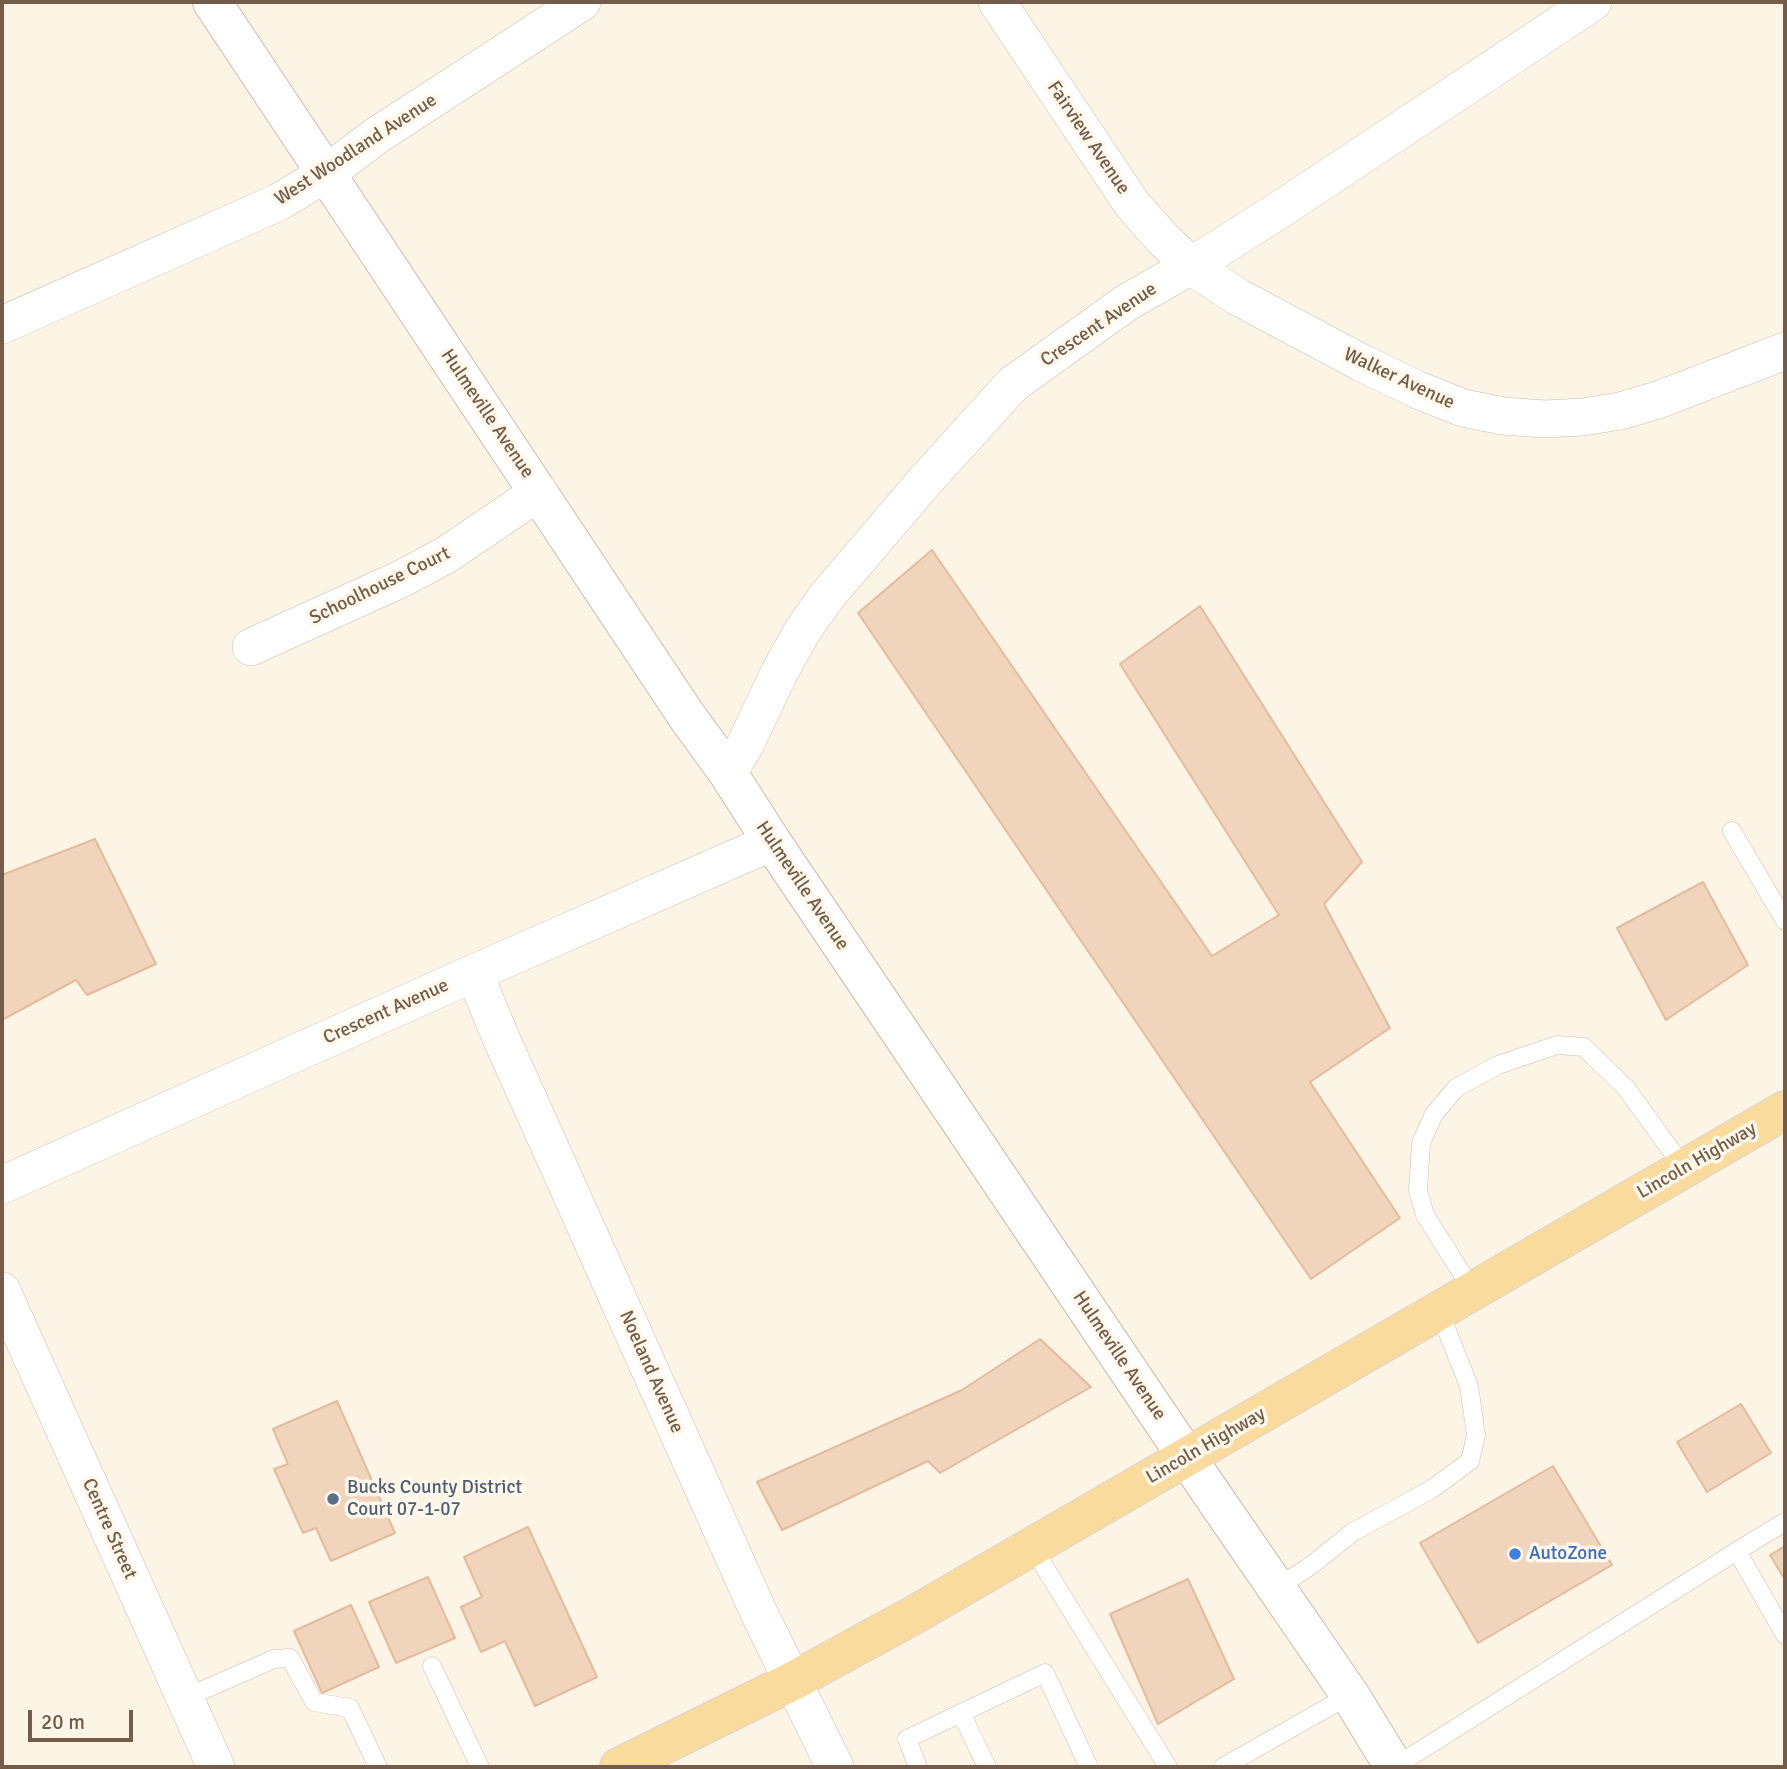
<!DOCTYPE html>
<html>
<head>
<meta charset="utf-8">
<style>
  body { margin:0 }
  #map { position:relative; width:1787px; height:1769px; overflow:hidden; background:#fcf4e4; font-family:Signika,sans-serif }
  canvas { display:block }
  .frame { position:absolute; inset:0; border:4px solid #745b4a; pointer-events:none }
  .scale { position:absolute; left:28px; top:1710px; width:105px; height:32px; box-sizing:border-box; border:4px solid #745b4a; border-top:0; padding-left:9px; font-size:21px; line-height:24px; white-space:nowrap; color:#745b4a; -webkit-text-stroke:5px #fff8eb; paint-order:stroke }
</style>
</head>
<body>
<div id="map">
<canvas width="1787" height="1769"></canvas>
<div class="frame"></div>
<div class="scale">20 m</div>
</div>
<script>
const g = document.querySelector('canvas').getContext('2d');
g.lineJoin = 'round';
function fillPath(path, color) { g.fillStyle = color; g.fill(path, 'evenodd'); }
function strokePath(path, color, width, dash) { g.strokeStyle = color; g.lineWidth = width; g.lineCap = dash ? 'butt' : 'round'; g.setLineDash(dash || []); g.stroke(path); }
function drawText(font, color, halo, rows, align = 'center') {
  g.font = font + ' Signika,sans-serif'; g.lineWidth = 7; g.setLineDash([]); g.textBaseline = 'middle'; g.strokeStyle = halo; g.fillStyle = color; for (const [text, x, y, turn = 0] of rows) {
    g.save(); g.translate(x, y); g.rotate((+turn || 0) * Math.PI / 180); g.textAlign = isNaN(turn) ? turn : align; if (halo) g.strokeText(text, 0, 0); g.fillText(text, 0, 0); g.restore();
  }
}
const building = new Path2D(`
  M932,550L1212,956L1279,915L1120,664L1200,606L1362,862L1324,904L1390,1028L1310,1082L1400,1218L1311,1279L858,613Z
  M95,839L156,964L87,995L76,980L2,1020V875Z
  M1703,882L1748,965L1666,1020L1617,928Z
  M1040,1339L1091,1387L940,1473L928,1461L782,1530L757,1482L962,1390Z
  M337,1401L395,1533L331,1561L316,1528L303,1533L274,1469L288,1464L273,1429Z
  M1741,1404L1771,1453L1707,1492L1677,1442Z
  M1553,1466L1612,1565L1478,1643L1420,1543Z
  M528,1527L597,1677L535,1706L505,1641L481,1652L461,1607L482,1597L464,1557Z
  M1785,1546V1580L1770,1555Z
  M428,1577L455,1638L396,1663L369,1602Z
  M1188,1579L1234,1679L1158,1724L1110,1614Z
  M351,1605L379,1667L322,1693L294,1631Z`);
fillPath(building, '#f1d4bc');
strokePath(building, '#e3bb9d', 2);
const service = new Path2D(`
  M1732,831L1785,921
  M1473,1291L1425,1215L1418,1190L1421,1143L1434,1114L1456,1088L1498,1065L1557,1045L1584,1047L1626,1088L1684,1168
  M1032,1547L1168,1767
  M1737,1551L1785,1522
  M1276,1588L1309,1567L1353,1532L1432,1489L1470,1461L1476,1435L1469,1386L1439,1311
  M432,1666L480,1767
  M185,1698L274,1659L290,1658L314,1702L350,1708L378,1767
  M961,1713L987,1767
  M918,1767L907,1739L1045,1673L1089,1767
  M1223,1767L1350,1695
  M1394,1767L1737,1551L1785,1635`);
const minor = new Path2D(`
  M997,2L1132,204L1163,239L1191,266L1238,297L1362,363L1418,390L1463,408L1503,416L1544,419L1583,417L1620,411L1658,400L1785,351
  M2,325L279,202L327,173L376,136L582,2
  M251,647L401,579L446,555L539,492
  M728,773L745,745L779,673L803,630L827,596L925,481L1013,384L1126,303L1191,266L1281,209L1593,2
  M474,973L501,1038L759,1613L835,1767
  M2,1185L474,973L772,842
  M2,1291L216,1767`);
const tertiary = new Path2D(`
  M212,2L686,715L728,773L772,842L1211,1493L1350,1695L1394,1767`);
const primary = new Path2D(`
  M619,1767L793,1681L914,1615L1785,1110`);
strokePath(service, '#cdbcab', 19);
strokePath(minor, '#cdbcab', 38);
strokePath(tertiary, '#cdbcab', 40);
strokePath(primary, '#dbd4d0', 40);
strokePath(service, '#fff', 18);
strokePath(minor, '#fff', 37);
strokePath(tertiary, '#fff', 38);
strokePath(primary, '#f9db9e', 38);
for (const [x, y, r, color] of [
  [333,1499,7,"#5c6f8a"],
  [1515,1554,7,"#3f7fe0"]
]) { const dot = new Path2D(); dot.arc(x, y, r, 0, 2 * Math.PI); g.fillStyle = color; g.fill(dot); strokePath(dot, '#fff8eb', 2.5); }
drawText('19px', '#745b4a', '#fff8eb', [
  ["Fairview Avenue",1088,138,56],
  ["West Woodland Avenue",356,150,-33],
  ["Crescent Avenue",1099,325,-34],
  ["Walker Avenue",1399,379,25],
  ["Hulmeville Avenue",487,414,56],
  ["Schoolhouse Court",380,586,-26],
  ["Hulmeville Avenue",802,886,56],
  ["Crescent Avenue",386,1012,-24],
  ["Lincoln Highway",1697,1161,-30],
  ["Hulmeville Avenue",1119,1356,56],
  ["Noeland Avenue",651,1372,66],
  ["Lincoln Highway",1206,1446,-30],
  ["Centre Street",109,1529,66]
]);
drawText('19px', '#4e5e75', '#fff8eb', [
  ["Bucks County District",347,1488],
  ["Court 07-1-07",347,1510]
], 'left');
drawText('19px', '#366cbe', '#fff8eb', [
  ["AutoZone",1529,1554]
], 'left');
</script>
</body>
</html>
